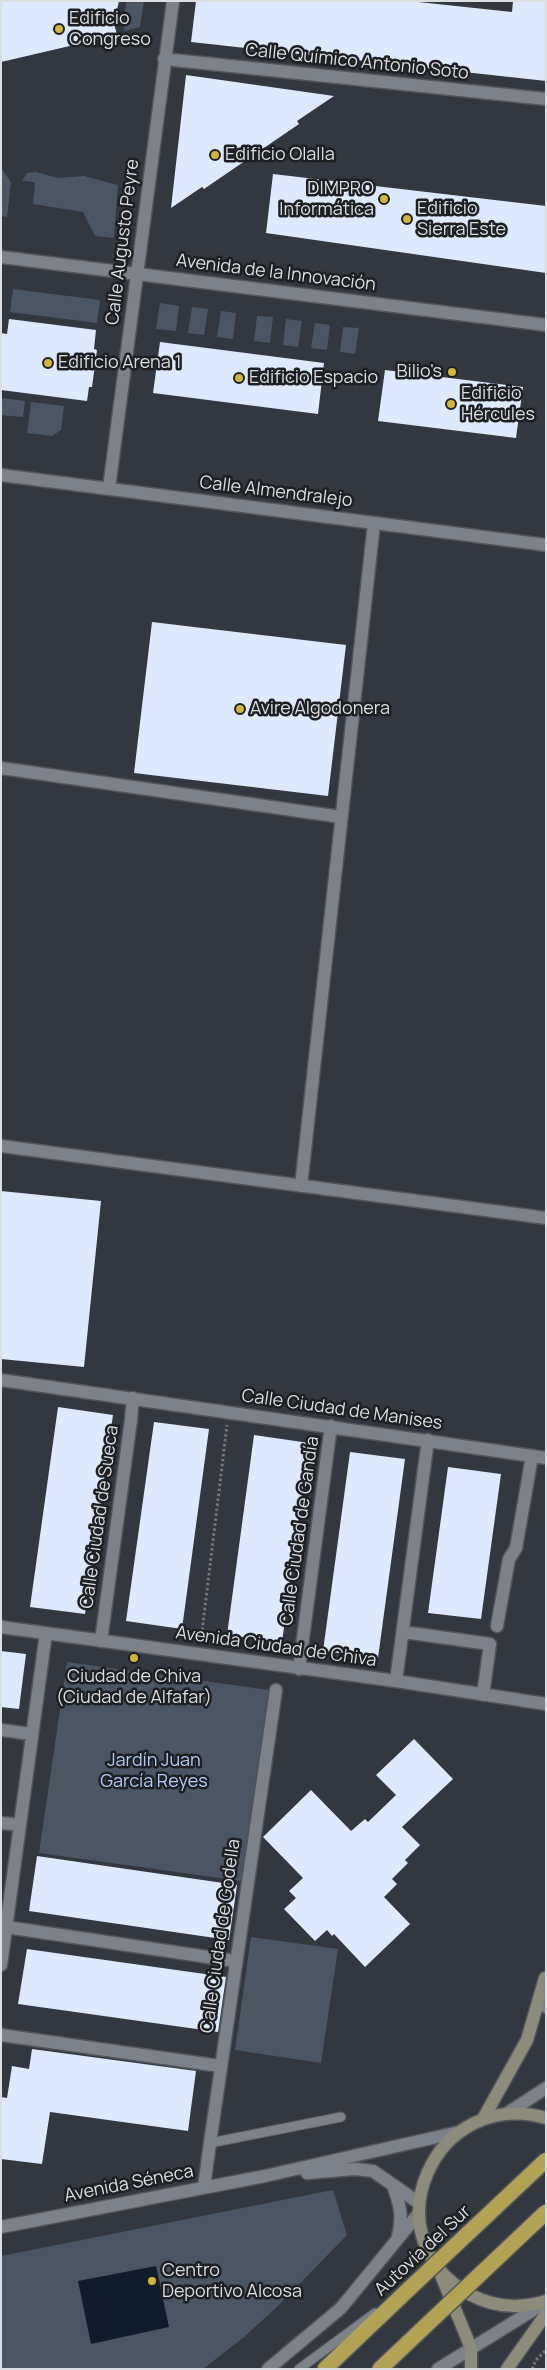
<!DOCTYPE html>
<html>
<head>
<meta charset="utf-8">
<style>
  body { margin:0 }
  #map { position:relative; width:547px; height:2370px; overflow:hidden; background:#33373f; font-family:Manrope,sans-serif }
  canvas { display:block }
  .frame { position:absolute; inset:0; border:2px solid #dbdee2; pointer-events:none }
</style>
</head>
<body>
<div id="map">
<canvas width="547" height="2370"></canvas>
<div class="frame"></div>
</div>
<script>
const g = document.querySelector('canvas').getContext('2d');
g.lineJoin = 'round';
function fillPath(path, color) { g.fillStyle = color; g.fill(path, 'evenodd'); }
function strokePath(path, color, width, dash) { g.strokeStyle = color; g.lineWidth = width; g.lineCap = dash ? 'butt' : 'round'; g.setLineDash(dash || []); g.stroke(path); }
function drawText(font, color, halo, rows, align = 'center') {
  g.font = font + ' Manrope,sans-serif'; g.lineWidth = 5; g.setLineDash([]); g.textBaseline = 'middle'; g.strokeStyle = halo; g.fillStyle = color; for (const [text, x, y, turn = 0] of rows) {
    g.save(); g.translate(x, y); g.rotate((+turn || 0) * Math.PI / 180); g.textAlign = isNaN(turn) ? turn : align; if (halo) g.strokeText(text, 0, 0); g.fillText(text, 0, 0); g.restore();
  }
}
fillPath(new Path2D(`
  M127,1H144L140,27L125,31L122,24Z
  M2,169L11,182L7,217L1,216Z
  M36,172L58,178L84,176L118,185L114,238L95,236L83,212L33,204L35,182L22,181L27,173Z
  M13,289L100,300L97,323L10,312Z
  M160,303L179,306L176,331L156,329Z
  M192,307L208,309L204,335L188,333Z
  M221,311L236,313L233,339L217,337Z
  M257,316L273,317L270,343L254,341Z
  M286,319L302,321L298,347L283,345Z
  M315,323L330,325L327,350L311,348Z
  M343,327L359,328L355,354L340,352Z
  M1,398L25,401L23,417L1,415Z
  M31,402L64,406L61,430L52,436L27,433Z
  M67,1662L269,1690L241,1881L39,1853Z
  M251,1937L338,1949L321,2063L235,2050Z
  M333,2190L347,2235L278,2306L244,2337L203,2369H1V2256Z`), '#4c5564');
fillPath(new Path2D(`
  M156,2266L169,2327L91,2344L78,2281Z`), '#101b2e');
fillPath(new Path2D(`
  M1,1H119L114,23L117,35L1,62Z
  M196,1H409L512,12L513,1H546V81L191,42Z
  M186,75L334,96L297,121L299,124L204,189L202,187L171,208Z
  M273,174L546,206V273L266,233Z
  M9,319L96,330L94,349L97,350L92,387H89L87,401L1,390V333L7,334Z
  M160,342L324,363L318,414L153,393Z
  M385,370L523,387L516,438L378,421Z
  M152,622L346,645L328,796L134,773Z
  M1,1191L101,1201L84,1367L1,1359Z
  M58,1407L113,1415L85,1614L30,1607Z
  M154,1422L209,1429L182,1629L126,1621Z
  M254,1435L309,1443L282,1642L227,1635Z
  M350,1452L405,1459L378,1658L323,1651Z
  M448,1467L501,1474L481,1619L428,1613Z
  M1,1651L26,1654L19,1709L1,1707Z
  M414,1739L453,1779L402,1827L420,1845L405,1860L408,1863L392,1879L397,1884L384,1897L410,1924L365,1967L334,1934L332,1936L327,1930L315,1941L284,1909L296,1898L289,1891L303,1878L263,1837L311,1790L351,1831L365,1819L368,1822L396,1795L376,1775Z
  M37,1856L237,1885L229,1940L29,1911Z
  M27,1949L226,1977L218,2032L18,2004Z
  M32,2049L196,2071L188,2131L50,2112L42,2164L1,2159V2097L7,2098L12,2066L29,2069Z`), '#dce9fe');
const service = new Path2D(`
  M210,2143L341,2117
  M299,2369L375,2313`);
const pedestrian = new Path2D(`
  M131,1420L133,1398
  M328,1448L331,1426
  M425,1462L428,1440
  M497,1626L509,1559L516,1548L532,1456
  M1,1823L20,1825
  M210,2143L276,1690`);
const minor = new Path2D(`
  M164,59L546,99
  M1,257L546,325
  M1,475L546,545
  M109,488L173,1
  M1,768L341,817
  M1,1146L546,1218
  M301,1186L374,523
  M1,1380L546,1458
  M1,1627L396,1681L546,1704
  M403,1632L490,1644L483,1695
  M101,1641L131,1420
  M299,1669L328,1448
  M396,1681L425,1462
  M1,1730L32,1734
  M6,1927L235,1961
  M1,1965L46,1633
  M545,2006L546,2007
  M1,2035L220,2066
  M393,2186C400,2204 403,2217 398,2236
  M204,2187L210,2143
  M268,2369L341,2308L419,2213
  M438,2369L546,2302`);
const tertiary = new Path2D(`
  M506,2114L546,2088
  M307,2173L355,2169L373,2171L419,2203
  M1,2227L265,2176L459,2132`);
const secondary = new Path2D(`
  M546,2118C434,2086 368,2237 469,2294C493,2307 520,2309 546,2301
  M483,2119L527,2040L545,1978
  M441,2275L471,2348V2369
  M507,2369L546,2314`);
const motorway = new Path2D(`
  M325,2369L410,2288
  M380,2369L436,2316`);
strokePath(service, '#51545a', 11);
strokePath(pedestrian, '#51545a', 15);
strokePath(minor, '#51545a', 15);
strokePath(tertiary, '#51545a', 15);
strokePath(secondary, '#51545a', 15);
strokePath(motorway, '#51545a', 18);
strokePath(new Path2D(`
  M201,1640L227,1425
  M532,2369L536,2360L546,2350`), '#74787e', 3, [2.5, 2.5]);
strokePath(service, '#7d828a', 9);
strokePath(pedestrian, '#7d828a', 12);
strokePath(minor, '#7d828a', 12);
strokePath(tertiary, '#7d828a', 12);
strokePath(secondary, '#8d8c7a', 12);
strokePath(motorway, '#b3a253', 15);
const motorwayBridge = new Path2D(`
  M410,2288L546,2160
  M436,2316L546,2212`);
strokePath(motorwayBridge, '#51545a', 18, []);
strokePath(motorwayBridge, '#b3a253', 15);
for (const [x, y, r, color] of [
  [59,29,5,"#d1b736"],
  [215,155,5,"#d1b736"],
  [384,199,5,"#d1b736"],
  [407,219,5,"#d1b736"],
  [48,363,5,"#d1b736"],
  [452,372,5,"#d1b736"],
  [239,378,5,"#d1b736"],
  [451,404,5,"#d1b736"],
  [240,709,5,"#d1b736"],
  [134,1658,5,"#d1b736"],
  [152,2281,5,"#d1b736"]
]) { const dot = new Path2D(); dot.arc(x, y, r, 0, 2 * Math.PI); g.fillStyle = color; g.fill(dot); strokePath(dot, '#1d1f22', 2); }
drawText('18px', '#dbdee2', '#1d1f22', [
  ["Edificio",69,19],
  ["Congreso",69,40],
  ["Edificio Olalla",225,155],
  ["DIMPRO",374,189,"right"],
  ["Informática",374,210,"right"],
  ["Edificio",417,209],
  ["Sierra Este",417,230],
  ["Edificio Arena 1",58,363],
  ["Bilio's",442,372,"right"],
  ["Edificio Espacio",249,378],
  ["Edificio",461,394],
  ["Hércules",461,415],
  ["Avire Algodonera",250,709],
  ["Ciudad de Chiva",134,1677,"center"],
  ["(Ciudad de Alfafar)",134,1698,"center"],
  ["Centro",162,2271],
  ["Deportivo Alcosa",162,2292]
], 'left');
drawText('18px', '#dbdee2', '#1d1f22', [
  ["Calle Químico Antonio Soto",357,62,6],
  ["Calle Augusto Peyre",123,242,-83],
  ["Avenida de la Innovación",276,273,7],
  ["Calle Almendralejo",276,492,7],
  ["Calle Ciudad de Manises",342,1410,8],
  ["Calle Ciudad de Sueca",100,1517,-82],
  ["Calle Ciudad de Gandía",300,1531,-82],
  ["Avenida Ciudad de Chiva",276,1647,8],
  ["Calle Ciudad de Godella",221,1936,-82],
  ["Avenida Séneca",129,2184,-11],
  ["Autovía del Sur",423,2251,-43]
]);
drawText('18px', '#b1ccf9', '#1d1f22', [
  ["Jardín Juan",154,1761],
  ["García Reyes",154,1782]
]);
</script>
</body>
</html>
